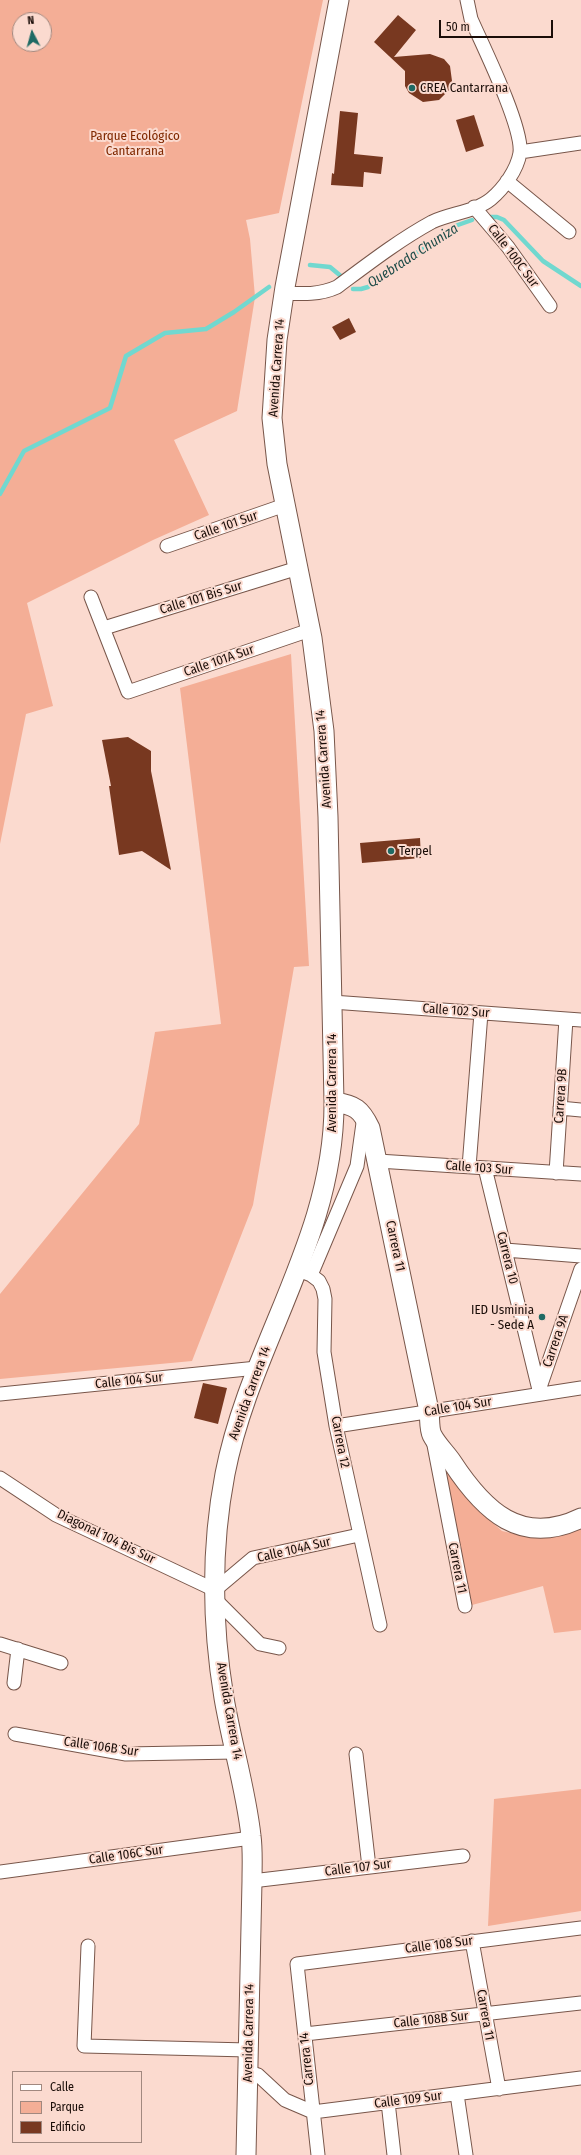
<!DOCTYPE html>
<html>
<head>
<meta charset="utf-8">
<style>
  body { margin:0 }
  #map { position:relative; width:581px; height:2155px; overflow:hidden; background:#fbdacf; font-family:"Fira Sans Condensed",sans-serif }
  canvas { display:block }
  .legend { position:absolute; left:12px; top:2071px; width:130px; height:72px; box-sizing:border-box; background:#fbdacf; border:1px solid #a1887f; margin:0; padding:5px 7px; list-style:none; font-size:12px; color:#1a0d08 }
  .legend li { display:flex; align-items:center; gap:8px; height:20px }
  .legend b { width:20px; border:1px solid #a1887f }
  .north { position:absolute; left:12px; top:12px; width:40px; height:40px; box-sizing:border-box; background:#fbdacf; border:1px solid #a1887f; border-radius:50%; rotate:354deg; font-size:11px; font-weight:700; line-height:16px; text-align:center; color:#1a0d08 }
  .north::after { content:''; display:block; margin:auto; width:14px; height:18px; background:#1f6a64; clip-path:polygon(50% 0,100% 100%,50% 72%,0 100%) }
  .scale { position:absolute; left:439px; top:20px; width:114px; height:18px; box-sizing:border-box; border:2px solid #1a0d08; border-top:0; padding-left:5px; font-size:12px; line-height:14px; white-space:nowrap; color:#1a0d08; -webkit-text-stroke:3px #fbdacf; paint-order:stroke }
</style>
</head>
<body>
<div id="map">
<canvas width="581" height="2155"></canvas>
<ul class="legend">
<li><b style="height:5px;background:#fff"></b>Calle</li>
<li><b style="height:11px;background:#f4ae96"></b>Parque</li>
<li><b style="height:11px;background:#783820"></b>Edificio</li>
</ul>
<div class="north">N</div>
<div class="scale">50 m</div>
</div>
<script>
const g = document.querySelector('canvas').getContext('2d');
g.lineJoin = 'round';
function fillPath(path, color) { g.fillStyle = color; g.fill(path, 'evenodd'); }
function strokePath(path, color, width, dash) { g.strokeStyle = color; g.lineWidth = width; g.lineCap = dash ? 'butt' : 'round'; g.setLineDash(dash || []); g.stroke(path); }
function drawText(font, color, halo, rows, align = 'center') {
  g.font = font + ' "Fira Sans Condensed",sans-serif'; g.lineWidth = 4; g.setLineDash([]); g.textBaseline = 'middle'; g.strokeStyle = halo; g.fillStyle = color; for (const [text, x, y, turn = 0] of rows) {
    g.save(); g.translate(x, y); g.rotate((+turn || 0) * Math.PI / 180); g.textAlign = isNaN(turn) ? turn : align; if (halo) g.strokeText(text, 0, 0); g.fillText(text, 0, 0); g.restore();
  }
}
fillPath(new Path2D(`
  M0,0H323L279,213L246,220L250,239L255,297L237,411L174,440L209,515L153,540L27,603L53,706L26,714L0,844ZM20,20H44V44H20Z
  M291,654L309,966L294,967L253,1205L192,1361L0,1379V1294L139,1124L155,1032L221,1024L180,688Z
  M443,1464L476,1508L502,1531L528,1537L555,1535L581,1524V1630L554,1633L543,1586L472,1605Z
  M581,1789V1911L488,1926L494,1799Z`), '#f4ae96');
strokePath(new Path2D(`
  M488,217H497L504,220L543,261L581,286
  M310,265L330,267L342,277
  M353,289H361L368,287L455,226L472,220
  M0,494L24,451L110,408L126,356L165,333L206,329L234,312L269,287`), '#71d8cf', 4.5);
fillPath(new Path2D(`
  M398,15L416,30L394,57L430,54L444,59L450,66L452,81L450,89L439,100L423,102L409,93L405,86V71L374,42Z
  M340,111L358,113L354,154L383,157L381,174L364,172L363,187L331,185L332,173L334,174Z
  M474,115L484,146L466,152L456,120Z
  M349,318L356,332L340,340L332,327Z
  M128,737L151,751V771L171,870L142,851L119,855L109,786H111L102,740Z
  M420,838L421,858L362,863L360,843Z
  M203,1383L227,1388L218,1424L194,1418Z`), '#783820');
const street = new Path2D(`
  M520,152L581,143
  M507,181L569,232
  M474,207L508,247L550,306
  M284,293C302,294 320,295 337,287C368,264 399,240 432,222C451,213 475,212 491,199C504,188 517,170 520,153C523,127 483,46 471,19L467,0
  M167,546L285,505
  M91,597L128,692L310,630
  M104,628L298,568
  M332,1002L581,1020
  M560,1108L581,1110
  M378,1161L581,1174
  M469,1167L481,1013
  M485,1168L540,1394
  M556,1173L566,1019
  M505,1250L581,1256
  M298,1270L311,1275L319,1281L323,1289L325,1299L324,1352L336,1426L380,1625
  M311,1275L357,1166L364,1116
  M539,1390L581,1269
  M0,1394L257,1368
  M336,1426L581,1388
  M433,1440L465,1606
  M0,1478L56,1515L215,1590L253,1558L359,1535
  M216,1600L260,1644L279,1648
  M0,1644L61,1663
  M14,1683L18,1649
  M15,1734L126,1754L235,1752
  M356,1754L369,1867
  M0,1872L251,1838
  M252,1881L463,1856
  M472,1941L499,2089
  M88,1946L84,2046L248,2050
  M305,2034L581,2003
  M248,2072L258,2075L285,2100L313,2112L581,2078
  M457,2094L466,2155
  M388,2102L394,2155
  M318,2155L297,1964L581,1928`);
const secondary = new Path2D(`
  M334,1102C355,1105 361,1109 370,1128L429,1411C430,1418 429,1429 432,1435C437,1445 446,1453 452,1462C484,1511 521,1547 581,1518
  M246,2155L252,1881C252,1866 253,1851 251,1836C246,1790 232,1745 224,1698C212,1625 211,1547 225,1474C250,1345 335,1237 334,1102L328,817L324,731L312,638L277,464L272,418L277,340L285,287L339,0`);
strokePath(street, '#78564a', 15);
strokePath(secondary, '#78564a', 21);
strokePath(street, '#fff', 13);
strokePath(secondary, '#fff', 19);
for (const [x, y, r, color] of [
  [412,88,4,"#1f6a64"],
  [391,851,4,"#1f6a64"],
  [542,1317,4,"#1f6a64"]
]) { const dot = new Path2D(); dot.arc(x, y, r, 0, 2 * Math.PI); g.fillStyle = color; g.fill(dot); strokePath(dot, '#fbdacf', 1.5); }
drawText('13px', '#1a0d08', '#fbdacf', [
  ["CREA Cantarrana",420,88],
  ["Terpel",399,851],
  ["IED Usminia",534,1310,"right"],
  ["- Sede A",534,1325,"right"]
], 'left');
drawText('13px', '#802901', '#fbdacf', [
  ["Parque Ecológico",135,136],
  ["Cantarrana",135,151]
]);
drawText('13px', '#1a0d08', '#fbdacf', [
  ["Calle 100C Sur",513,256,53],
  ["Avenida Carrera 14",277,368,-86],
  ["Calle 101 Sur",226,526,-19],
  ["Calle 101 Bis Sur",201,598,-17],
  ["Calle 101A Sur",219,661,-19],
  ["Avenida Carrera 14",324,759,-94],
  ["Calle 102 Sur",456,1011,4],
  ["Avenida Carrera 14",332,1083,-90],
  ["Carrera 9B",561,1096,-86],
  ["Calle 103 Sur",479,1168,4],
  ["Carrera 11",395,1246,78],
  ["Carrera 10",507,1258,76],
  ["Carrera 9A",556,1341,-71],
  ["Calle 104 Sur",129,1381,-6],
  ["Avenida Carrera 14",250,1393,-70],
  ["Calle 104 Sur",458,1407,-9],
  ["Carrera 12",340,1442,79],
  ["Diagonal 104 Bis Sur",106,1537,26],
  ["Calle 104A Sur",294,1550,-13],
  ["Carrera 11",457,1568,79],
  ["Avenida Carrera 14",229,1711,80],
  ["Calle 106B Sur",101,1747,8],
  ["Calle 106C Sur",126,1855,-8],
  ["Calle 107 Sur",358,1868,-7],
  ["Calle 108 Sur",439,1945,-7],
  ["Carrera 11",485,2015,80],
  ["Calle 108B Sur",431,2020,-6],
  ["Avenida Carrera 14",249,2033,-89],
  ["Carrera 14",307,2059,-96],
  ["Calle 109 Sur",408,2100,-7]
]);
drawText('italic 14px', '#1e4c49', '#fbdacf', [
  ["Quebrada Chuniza",413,256,-33]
]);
</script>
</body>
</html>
